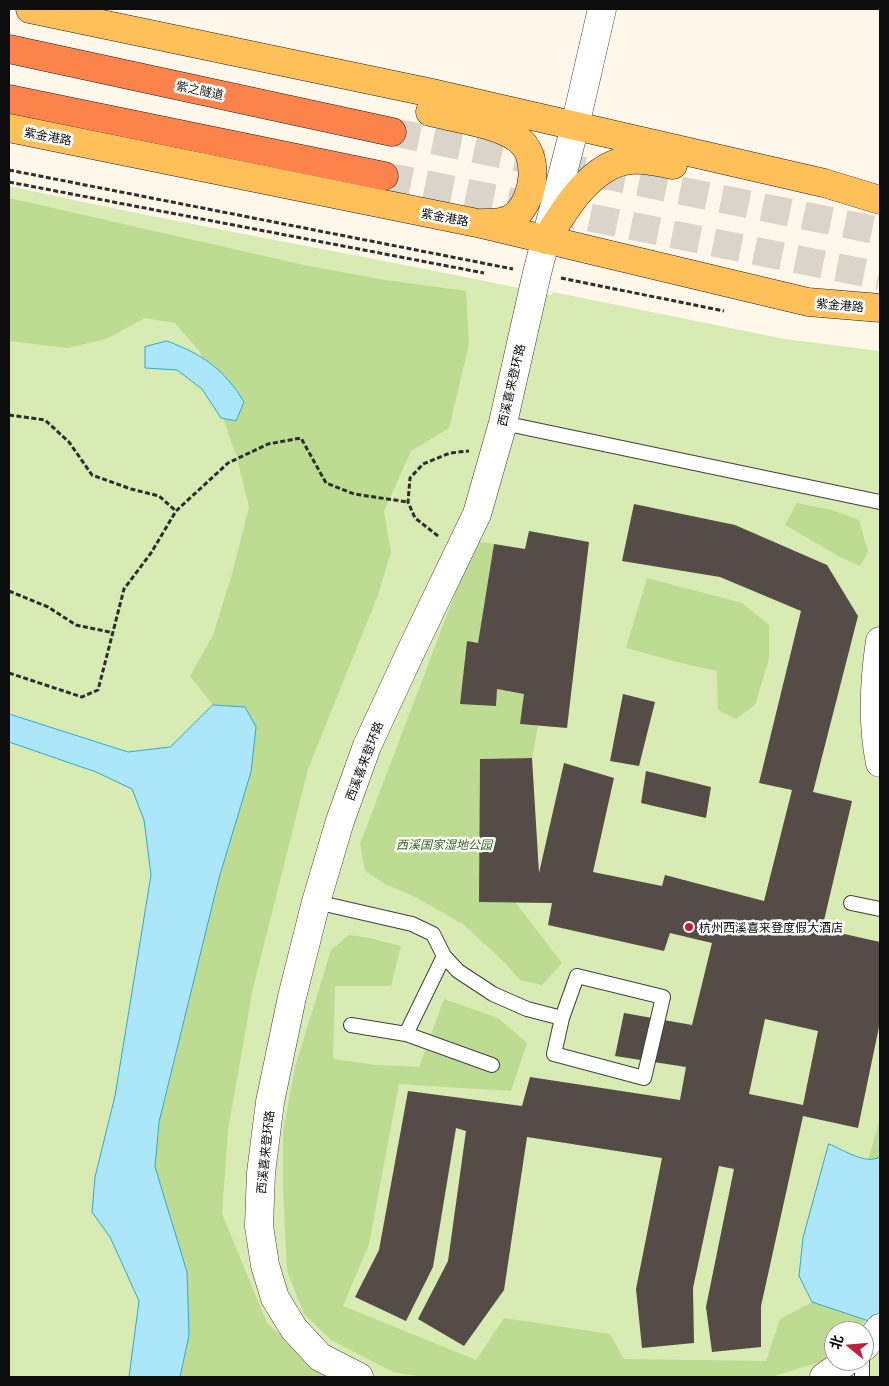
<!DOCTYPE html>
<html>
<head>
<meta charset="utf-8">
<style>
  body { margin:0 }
  #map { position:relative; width:889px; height:1386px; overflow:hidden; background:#fff8ea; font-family:Georgia,"Noto Sans SC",serif }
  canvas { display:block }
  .frame { position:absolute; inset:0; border:10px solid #0c0c0c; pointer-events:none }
  .north { position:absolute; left:824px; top:1321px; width:50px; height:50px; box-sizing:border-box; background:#fff; border:1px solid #9e9e9e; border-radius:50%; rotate:287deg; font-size:14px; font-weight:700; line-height:20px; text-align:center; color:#0c0c0c }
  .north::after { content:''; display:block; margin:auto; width:18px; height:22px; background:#c21d3c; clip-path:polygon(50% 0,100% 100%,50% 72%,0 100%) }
</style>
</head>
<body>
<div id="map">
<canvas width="889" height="1386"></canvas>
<div class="frame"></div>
<div class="north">北</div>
</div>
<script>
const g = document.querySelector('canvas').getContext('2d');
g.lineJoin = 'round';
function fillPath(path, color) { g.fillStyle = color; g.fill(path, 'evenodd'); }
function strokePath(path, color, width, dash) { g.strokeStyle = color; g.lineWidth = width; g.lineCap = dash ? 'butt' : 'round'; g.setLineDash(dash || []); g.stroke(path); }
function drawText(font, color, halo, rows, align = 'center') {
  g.font = font + ' Georgia,"Noto Sans SC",serif'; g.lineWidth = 5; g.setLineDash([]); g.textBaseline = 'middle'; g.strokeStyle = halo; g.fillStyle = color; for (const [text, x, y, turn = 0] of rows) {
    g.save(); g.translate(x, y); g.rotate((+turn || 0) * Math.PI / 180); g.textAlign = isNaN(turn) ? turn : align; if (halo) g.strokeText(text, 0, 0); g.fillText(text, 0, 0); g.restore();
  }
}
fillPath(new Path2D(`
  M9,186C189,226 371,256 552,295L553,292L785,339L880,351V1377H9ZM834,1331H864V1361H834Z`), '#d8ebb2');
fillPath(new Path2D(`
  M9,198L304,265L379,279L466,291L469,344L449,428L411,451L384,511L391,552L378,595L308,769L253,988L228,1130L222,1214L267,1323L325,1377H180L189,1335L187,1272L155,1167L159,1122L219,878L251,772L245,707L213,705L190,676L213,635L232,574L249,507L236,455L200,352L175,323L145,318L106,339L67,348L9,341Z
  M797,503L832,510L859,520L868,552L860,566L840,557L785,525Z
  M475,541L494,544L478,643L467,641L460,704L497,689L524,694L521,724L538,726L532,758L481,759L515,902L562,963L542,985L520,980L503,961L463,924L415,897L385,884L365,871L360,844Z
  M647,578L742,603L769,625V659L755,705L736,719L718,710L717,671L689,665L626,648Z
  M349,935L369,938L401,946L391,986H335L333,1059L376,1065L419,1067L444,999L498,1018L527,1043L511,1091L399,1084L369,1244L343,1306L476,1360L504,1318L610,1334L624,1359L766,1361L780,1319L812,1302L866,1320L855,1331H834V1352L826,1360L771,1377H424L393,1372L331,1340L304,1314L287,1271L283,1189V1132L295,1067L331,950Z
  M880,1118V1157L875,1160H868Z`), '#bddc91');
const water = new Path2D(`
  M167,341C202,354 224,369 244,402L236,421L221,418L202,389L177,370L145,368V347Z
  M213,705L245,707L256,727L251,772L219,878L159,1122L155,1167L187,1272L189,1335L180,1377H129L139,1301L110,1237L92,1212L95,1177L115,1096L151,875L144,820L132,789L96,772L9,742V714L128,752L170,747Z
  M829,1144C844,1150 865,1165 880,1157V1327L866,1320L812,1302L799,1276L803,1238Z`);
fillPath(water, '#ace7f9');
strokePath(water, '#2fa9d4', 1);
fillPath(new Path2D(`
  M634,504L735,525L827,565L858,616L813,792L852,801L822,929L880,942V1022L858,1128L803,1116L761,1306V1347L712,1352L706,1307L734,1169L719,1166L693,1288L694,1343L642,1348L636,1289L662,1158L527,1137L504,1290L464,1346L418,1319L448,1261L466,1131L456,1128L433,1267L406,1321L355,1297L379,1250L408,1091L522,1106L530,1077L680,1100L686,1067L615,1056L624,1013L692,1025L712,943L670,933L664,951L548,925L552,903L479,902L480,759L532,758L539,873L564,763L614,778L593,872L662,886L665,875L764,901L792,790L759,783L801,611L720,577L622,561ZM765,1019L818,1031L803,1105L749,1094Z
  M529,531L589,542L567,728L520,724L524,694L497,689L496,706L460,704L467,641L478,643L494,544L525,549Z
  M623,694L655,702L639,766L610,761Z
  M646,771L711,787L706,818L641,803Z`), '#554b47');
strokePath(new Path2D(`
  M392,132L880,231
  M384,176L880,276`), '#dbd5c9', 28, [28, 14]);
const lane = new Path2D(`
  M503,423L880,502
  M316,902L412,924L433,934L444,956L458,971L493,994L527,1009L562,1018
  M851,903L880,909
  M577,976L663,997L644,1078L554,1054L562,1018Z
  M351,1025L406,1034L492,1065
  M406,1034L444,956
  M862,1377V1361`);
const street = new Path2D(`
  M880,641C874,681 872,724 880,763
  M864,1347L880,1328
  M359,1377L320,1357L294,1329L275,1298L265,1265L259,1226L261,1173L270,1102L292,997L316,902L340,821L367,746L412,649L477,514L503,423L537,273L575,126L602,9
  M824,1377L847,1361`);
const primary = new Path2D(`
  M30,9L432,93L824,183L880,200
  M430,112C455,118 498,124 518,139C540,155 535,198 516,215C507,223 495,223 483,223
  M9,128L477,223L808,302L880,308
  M546,240C564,210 592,163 631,160C645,159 659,162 673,165`);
const highway = new Path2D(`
  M9,49L392,132
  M9,99L384,176`);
strokePath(lane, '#3f3f3f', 16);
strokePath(street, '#3f3f3f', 29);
strokePath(primary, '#1d1d1d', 29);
strokePath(highway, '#1d1d1d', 29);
strokePath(new Path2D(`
  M9,170L513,269
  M9,182L484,273
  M561,278L724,311
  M9,415L45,420L69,442L92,475L131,489L159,496L176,511
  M438,536L415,518L408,502L410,478L423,464L450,453L469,451
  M9,591L48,607L76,625L114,633
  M9,673L82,697L98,690L124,589L151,553L176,511L228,463L268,444L301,438L326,483L354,494L408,502`), '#2e2e2e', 3, [5, 2.5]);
strokePath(lane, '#fff', 14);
strokePath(street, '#fff', 28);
strokePath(primary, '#ffc05a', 28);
strokePath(highway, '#fc834b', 28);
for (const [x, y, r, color] of [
  [689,927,5,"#c21d3c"]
]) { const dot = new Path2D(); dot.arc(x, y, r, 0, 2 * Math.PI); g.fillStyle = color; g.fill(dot); strokePath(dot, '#fff', 2); }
drawText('12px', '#0c0c0c', '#fff', [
  ["紫之隧道",200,90,12],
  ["紫金港路",48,136,11],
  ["紫金港路",445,217,11],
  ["紫金港路",840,305,5],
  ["西溪喜来登环路",511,385,-77],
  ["西溪喜来登环路",364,761,-69],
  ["西溪喜来登环路",265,1152,-84]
]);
drawText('italic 12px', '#346619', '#fff', [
  ["西溪国家湿地公园",444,844]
]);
drawText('12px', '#0c0c0c', '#fff', [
  ["杭州西溪喜来登度假大酒店",699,927]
], 'left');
</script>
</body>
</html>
